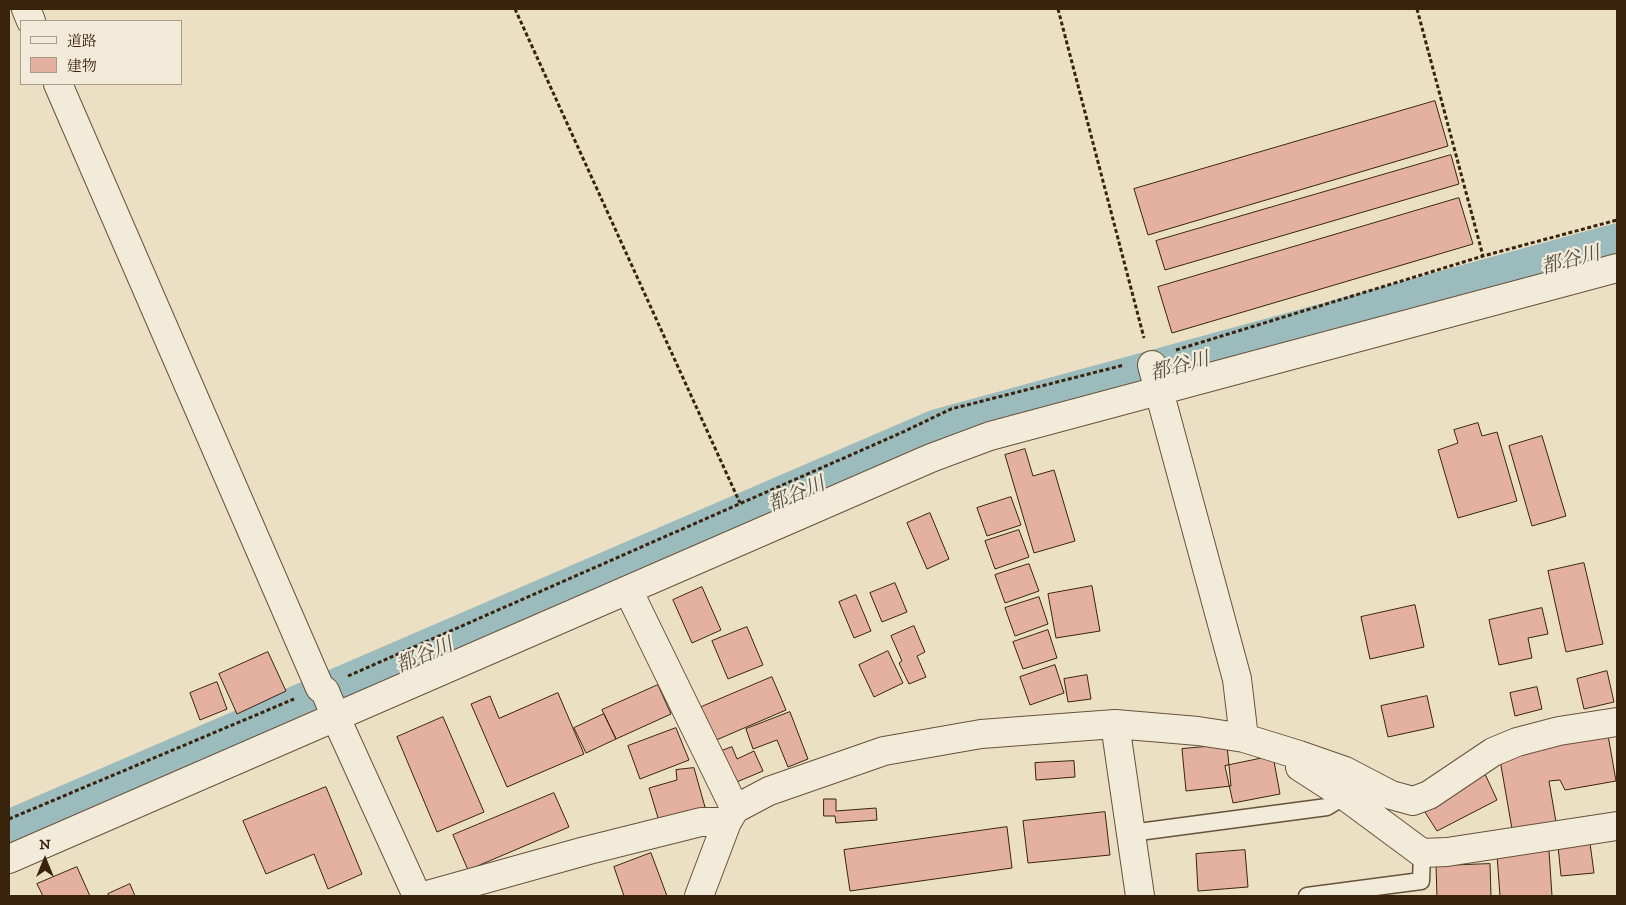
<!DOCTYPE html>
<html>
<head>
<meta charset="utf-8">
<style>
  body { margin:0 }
  #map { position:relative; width:1626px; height:905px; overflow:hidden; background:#ebe0c4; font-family:"IM FELL DW Pica","Noto Serif JP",serif }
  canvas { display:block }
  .frame { position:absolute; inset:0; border:10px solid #3a230d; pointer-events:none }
  .legend { position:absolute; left:20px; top:20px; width:162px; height:65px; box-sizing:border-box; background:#f2ebd9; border:1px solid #a89b87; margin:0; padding:6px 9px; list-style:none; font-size:15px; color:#3a230d }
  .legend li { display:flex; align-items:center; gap:10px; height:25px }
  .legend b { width:25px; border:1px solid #a89b87 }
  .north { position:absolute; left:20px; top:835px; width:50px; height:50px; -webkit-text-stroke:4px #f2ebd9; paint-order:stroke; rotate:0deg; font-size:14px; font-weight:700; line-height:20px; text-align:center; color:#3a230d }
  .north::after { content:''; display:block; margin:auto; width:18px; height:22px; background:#3a230d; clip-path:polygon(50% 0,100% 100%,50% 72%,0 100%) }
</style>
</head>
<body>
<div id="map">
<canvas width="1626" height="905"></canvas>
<div class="frame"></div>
<ul class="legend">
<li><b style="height:6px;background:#f2ebd9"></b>道路</li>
<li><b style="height:14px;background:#e4b1a1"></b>建物</li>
</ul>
<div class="north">N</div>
</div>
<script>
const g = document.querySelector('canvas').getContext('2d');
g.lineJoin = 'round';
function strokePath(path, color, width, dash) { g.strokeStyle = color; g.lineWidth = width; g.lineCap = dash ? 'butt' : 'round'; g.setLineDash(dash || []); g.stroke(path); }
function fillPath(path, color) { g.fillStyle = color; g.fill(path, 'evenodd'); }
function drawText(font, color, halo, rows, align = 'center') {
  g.font = font + ' "IM FELL DW Pica","Noto Serif JP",serif'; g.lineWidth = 4.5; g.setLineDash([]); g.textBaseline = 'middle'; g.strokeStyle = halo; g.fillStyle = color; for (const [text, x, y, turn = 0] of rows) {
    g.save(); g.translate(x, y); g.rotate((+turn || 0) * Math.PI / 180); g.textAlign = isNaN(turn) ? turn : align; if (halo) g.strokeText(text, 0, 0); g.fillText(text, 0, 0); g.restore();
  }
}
strokePath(new Path2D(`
  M9,836L940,434L1617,249`), '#9cbbbd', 51);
const building = new Path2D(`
  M1435,101L1448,146L1148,235L1134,189Z
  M1451,155L1459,184L1165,270L1156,241Z
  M1459,198L1473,244L1172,333L1158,287Z
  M1478,423L1482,436L1497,432L1517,501L1458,518L1438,450L1458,443L1454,430Z
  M1542,436L1566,516L1532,526L1509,446Z
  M1025,449L1033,476L1054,470L1075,541L1034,553L1005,455Z
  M1011,497L1021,525L987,536L977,508Z
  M930,513L949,559L927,569L907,523Z
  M1019,530L1029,557L995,569L985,541Z
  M1584,563L1603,644L1566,652L1548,571Z
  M1029,564L1039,591L1005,603L995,575Z
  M895,583L907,612L882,622L870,593Z
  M1092,586L1100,631L1056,638L1048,594Z
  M702,587L721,630L692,643L673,600Z
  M856,595L871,631L854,638L839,602Z
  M1039,597L1048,624L1015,636L1005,608Z
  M1415,605L1424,647L1370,659L1361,617Z
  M1542,608L1548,634L1528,638L1532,658L1499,665L1489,620Z
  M914,626L925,652L917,656L926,677L909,684L899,663L902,661L891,636Z
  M747,627L763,665L728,679L712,641Z
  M1048,630L1057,658L1023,669L1013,642Z
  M888,651L903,683L874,697L859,665Z
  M268,652L286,691L237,714L219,674Z
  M1055,665L1064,693L1030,705L1020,677Z
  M1607,671L1614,702L1584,709L1577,679Z
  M1087,675L1091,699L1068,702L1064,679Z
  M772,677L786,710L707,744L692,711Z
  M217,682L227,709L200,720L190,693Z
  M658,685L671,714L616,739L602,710Z
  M1537,687L1542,709L1515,716L1510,693Z
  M558,693L584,754L507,787L471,704L490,696L499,718Z
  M1427,696L1434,727L1388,737L1381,706Z
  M790,712L808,759L788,767L777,740L753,749L746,729Z
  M604,714L616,739L586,753L574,728Z
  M443,717L484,812L437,832L397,737Z
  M676,728L689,760L640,779L628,746Z
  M1608,735L1616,781L1565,790L1560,780L1549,781L1556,822L1512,829L1499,754Z
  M1227,745L1231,786L1186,791L1182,749Z
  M732,747L737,759L754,751L763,771L727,786L714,754Z
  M1273,756L1280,794L1233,803L1225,766Z
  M1074,761L1075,777L1036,780L1035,763Z
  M694,768L705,807L659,821L649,788L677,780L676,770Z
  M1485,774L1497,800L1437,831L1423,809Z
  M326,787L362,874L328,889L314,854L266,874L243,821Z
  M554,793L569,827L468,870L453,835Z
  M824,799H836V811L876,808L877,820L836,823L835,816H824Z
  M1105,812L1110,855L1028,863L1023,821Z
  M1007,827L1012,868L850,891L844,850Z
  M1590,843L1594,873L1561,876L1558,846Z
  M1245,850L1248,887L1198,891L1196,854Z
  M1549,851L1552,896H1500L1497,855Z
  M651,853L667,896H624L614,867Z
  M1490,864L1491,896H1437L1436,866Z
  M77,867L90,896H43L37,884Z
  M130,884L135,896H109L108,894Z`);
fillPath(building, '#e4b1a1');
strokePath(building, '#3a230d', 1);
const lane = new Path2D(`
  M1131,833L1327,807L1345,796
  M1307,896L1421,881L1422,853`);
const street = new Path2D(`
  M26,9L31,21
  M58,84L320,688L325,691L336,718L417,896
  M1152,365L1237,679L1244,738
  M628,590L735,809
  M1115,724L1140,896
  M1300,767L1345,796L1422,853L1447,852L1617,826
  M9,859L931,458L990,436L1617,268
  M424,896L585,851L701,822H727
  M699,896L727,822L735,809L769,791L884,751L981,734L1115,724L1198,731L1244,738L1299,755L1345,771L1391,795L1413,801L1429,795L1493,752L1517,742L1559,731L1617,722`);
strokePath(lane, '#66523b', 19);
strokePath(street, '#66523b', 30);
strokePath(new Path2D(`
  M515,9L740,503
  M1058,9L1144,338
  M1417,9L1483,256
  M1176,350L1483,256L1617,220
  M348,676L903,432L951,409L1124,365
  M9,819L294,699`), '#3a230d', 3, [4, 2.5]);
strokePath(lane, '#f2ebd9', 16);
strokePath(street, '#f2ebd9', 28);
drawText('italic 20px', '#575142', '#f2ebd9', [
  ["都谷川",1571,262,-15],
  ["都谷川",1180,368,-15],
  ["都谷川",797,496,-23],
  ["都谷川",425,657,-23]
]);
</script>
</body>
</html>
